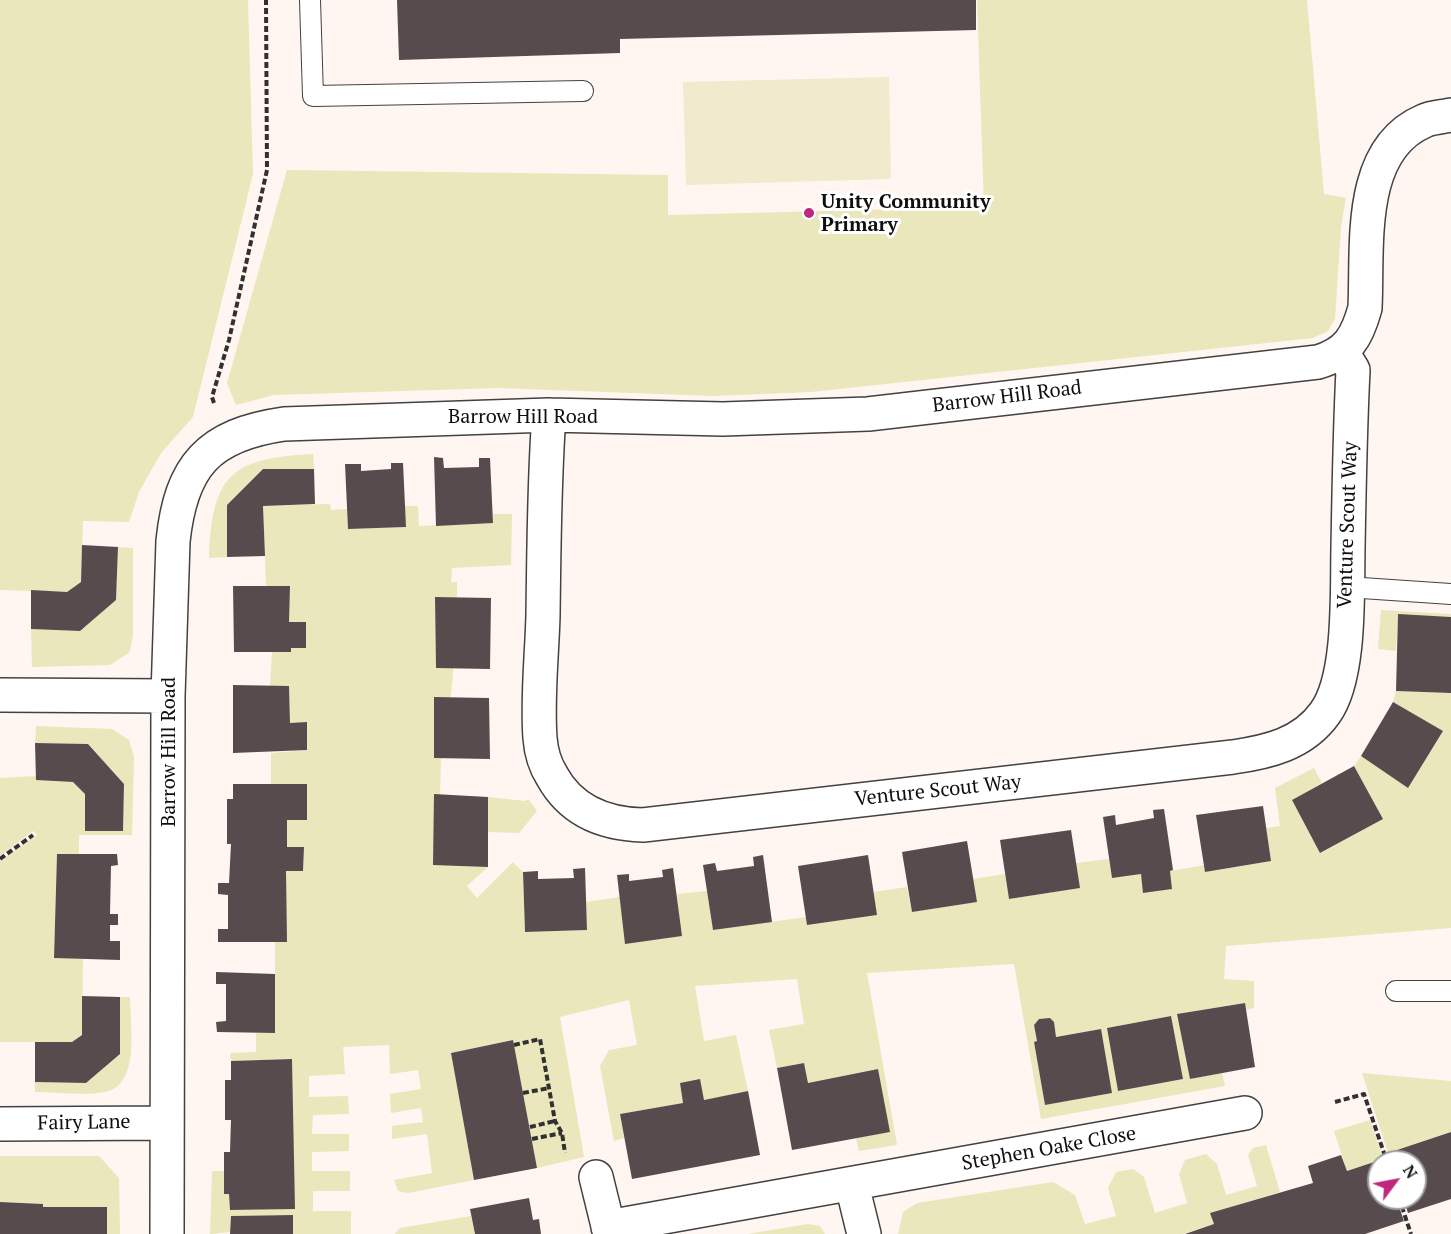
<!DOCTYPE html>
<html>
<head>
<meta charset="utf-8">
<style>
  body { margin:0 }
  #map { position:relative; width:1451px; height:1234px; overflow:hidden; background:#fff5f1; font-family:"PT Serif",serif }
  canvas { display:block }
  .north { position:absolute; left:1367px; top:1150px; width:60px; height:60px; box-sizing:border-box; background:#fff; border:2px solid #9f9f9f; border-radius:50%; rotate:58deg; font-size:16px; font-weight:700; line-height:24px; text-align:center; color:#0f0f0f }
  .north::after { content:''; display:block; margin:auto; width:21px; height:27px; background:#bf287f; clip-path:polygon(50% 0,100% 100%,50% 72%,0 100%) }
</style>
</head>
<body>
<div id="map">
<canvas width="1451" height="1234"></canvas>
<div class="north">N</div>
</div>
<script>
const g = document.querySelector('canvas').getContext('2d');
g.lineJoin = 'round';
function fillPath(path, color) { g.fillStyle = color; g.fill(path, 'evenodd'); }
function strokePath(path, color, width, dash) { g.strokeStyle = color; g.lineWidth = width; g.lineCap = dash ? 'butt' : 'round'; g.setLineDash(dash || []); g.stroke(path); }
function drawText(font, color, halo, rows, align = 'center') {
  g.font = font + ' "PT Serif",serif'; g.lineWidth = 6; g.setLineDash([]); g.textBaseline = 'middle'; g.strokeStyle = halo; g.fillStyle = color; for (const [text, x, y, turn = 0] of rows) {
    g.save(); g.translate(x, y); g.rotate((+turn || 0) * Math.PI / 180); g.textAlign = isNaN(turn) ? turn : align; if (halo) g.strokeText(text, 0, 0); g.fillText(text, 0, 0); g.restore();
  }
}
fillPath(new Path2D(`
  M0,0H248L253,174L193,417L161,453L139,492L129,522L83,521L81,582L67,592L0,590Z
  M977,0H1307L1324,194L1346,198L1341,227L1335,319L1328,331L1313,338L811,392L713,396L498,388L274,395L236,405L227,383L287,170L668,175V215L984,207Z
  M313,454L314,469H263L227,505V557L209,558C212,475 231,458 313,454Z
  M330,504L331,510L347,509L348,529L405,527V506H418L419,526L493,523V514H512L511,565L452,568L451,582H457V598L435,597L436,668H453C453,700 443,728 435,758H441L440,795L488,867L467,886L477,898L513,862L523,872L525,932L587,930L586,902L620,897L654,940L681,936L677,894L707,891L713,930L806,917L807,925L877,915L873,892L907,887L912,912L976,902L973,879L1005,874L1009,899L1079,888L1076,863L1109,859L1112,878L1141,874L1144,893L1172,889L1170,871L1205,865L1206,872L1271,861L1266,828L1280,826L1275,788L1314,768L1322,783L1292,800L1321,853L1383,819L1354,766L1361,756L1408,787L1443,732L1393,702L1396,691L1451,693V928L1226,946L1224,979L1254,981V1008L1246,1010L1244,1003L1177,1014L1190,1079L1222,1073L1225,1086L1041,1119L1014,964L867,973L897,1145L859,1151L856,1138L889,1132L878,1069L808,1083L804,1063L777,1068L769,1030L804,1024L797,979L695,986L704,1041L736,1035L748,1091L704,1100L680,1083L683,1103L620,1114L624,1138L614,1141L600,1066L609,1050L637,1045L629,1000L560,1017L584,1157L537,1168L513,1040L451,1053L474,1180L408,1193L398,1191L394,1180L432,1173L427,1134L392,1139V1126L423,1122L421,1108L391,1113L390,1094L421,1089L418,1070L390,1074L389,1045L343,1047L345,1074L309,1076V1097L348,1096L349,1114L313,1115L312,1134H349V1151L312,1152V1171H350V1191H313V1211H351V1234H293L292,1215L231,1216L230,1232L210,1234L212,1171H224V1194H229L230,1210L294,1209L292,1059L231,1061L230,1053L256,1052V1033H275V941L286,871L303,870L304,847H287V820H306L271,784V753L307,750V723H290L289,686H270L272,652H291V648L306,647V623L289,622V586H266L263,506ZM1170,1016L1183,1079L1118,1091L1107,1028ZM1039,1019L1054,1022L1056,1037L1100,1029L1112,1093L1045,1105L1034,1043L1037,1041L1034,1025Z
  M118,547L133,548V634L130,652L110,665L32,667L31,629L80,631L116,600Z
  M1381,610L1451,614V617L1398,615L1396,651L1378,649Z
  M36,726L112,729L129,740L134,757L132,835H79V854H57L54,957L83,959L82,1035L72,1042H0V861L37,835L33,831L0,856V778L36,776L37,780L73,782L85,794V831L123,830L124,784L88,744L35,743Z
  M488,797L525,801L528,799L537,811L519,833L488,832Z
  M120,997H130C130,1025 141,1085 105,1092C83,1096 57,1092 35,1092V1082L86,1083L120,1054Z
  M1362,1073L1451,1081V1132L1388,1153Z
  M1370,1120L1383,1159L1347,1171L1334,1131Z
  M1266,1145L1280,1192L1211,1213L1214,1224L1183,1234H898L903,1212L917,1203L1053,1182L1075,1195L1085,1224L1116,1216L1108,1188L1116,1172L1133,1169L1144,1177L1155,1213L1187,1203L1179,1174L1185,1160L1206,1154L1217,1164L1226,1195L1257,1186L1248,1155L1253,1148Z
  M0,1156H99L119,1178L120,1234H107L106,1207H43V1204L0,1202Z
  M471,1216L475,1234H395L400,1228Z
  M808,1224L820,1226L825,1234H747Z`), '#e9e7bb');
fillPath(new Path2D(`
  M889,77L891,179L686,185L683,82Z`), '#f1eacc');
fillPath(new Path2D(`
  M397,0H976V30L620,39V53L399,60Z
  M434,457L443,458L444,468L479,467V458H490L493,523L436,526Z
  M391,463H403L406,527L348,529L345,464H361V471L391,469Z
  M263,469H314L315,504L263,506L265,556L227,557V505Z
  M82,545L118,547L116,600L80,631L31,629V590L67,592L81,582Z
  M233,586H290L289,622H306V648H291V652H234Z
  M435,597L491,598L490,669L436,668Z
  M1398,614L1451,617V693L1396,691Z
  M233,685L289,686L290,723L307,722V750L233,753Z
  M434,697L489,698L490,759L434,758Z
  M1393,702L1443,731L1408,788L1361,756Z
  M35,743L88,744L124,784L123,831H85V794L73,782L36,780Z
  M1354,766L1383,819L1320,853L1292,800Z
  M233,784H307V820H287V847H304L303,871H286L287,942H218V929H228V895L218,894V883H229L231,844H227V799H233Z
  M434,794L488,797V867L433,865Z
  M1263,806L1271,861L1205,872L1196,815Z
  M1164,809L1173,870L1170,871L1172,889L1143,893L1141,874L1112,878L1103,817L1115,815L1116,825L1154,818L1153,810Z
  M1071,830L1080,888L1009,899L1000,840Z
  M967,841L977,902L912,912L902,852Z
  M57,854H117L118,865L111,866L110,914H118V925H110V941H120V960L54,958Z
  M763,855L772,922L713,930L703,865L715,863L717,871L754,866L753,857Z
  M868,855L877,915L807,925L798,866Z
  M585,868L587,930L525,932L523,872L538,871V879L574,878L573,869Z
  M673,868L682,936L625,944L617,875L629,874V881L663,877L662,870Z
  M216,972L275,974V1033L217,1032L216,1022L226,1021V984H216Z
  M82,996L120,997V1054L86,1083L35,1082V1042H72L82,1035Z
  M1245,1003L1255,1067L1190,1079L1177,1014Z
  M1171,1016L1183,1079L1118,1091L1107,1028Z
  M1050,1018L1054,1022L1056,1037L1101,1029L1112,1093L1045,1105L1034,1042L1037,1041L1034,1025L1039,1019Z
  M513,1040L537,1168L474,1180L451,1053Z
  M292,1059L295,1209L230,1210L229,1194H224V1152H230L231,1120H225V1080H231V1061Z
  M804,1063L808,1083L878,1069L890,1132L792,1150L777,1068Z
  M700,1079L704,1100L748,1091L760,1155L632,1179L620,1114L683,1103L680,1083Z
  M1451,1132V1199L1408,1213L1403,1198H1415V1162H1391L1388,1153Z
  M1341,1155L1347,1171L1383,1159L1384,1162H1379V1198H1396L1404,1221L1365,1234H1185L1214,1224L1210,1213L1313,1183L1308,1166Z
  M529,1198L533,1220L539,1219L541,1234H475L470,1209Z
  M0,1202L43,1204V1207H107V1234H0Z
  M293,1215V1234H230L231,1216Z`), '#584b4d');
const lane = new Path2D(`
  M310,0L313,96L583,91
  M1347,587L1451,594
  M1396,991H1451`);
const street = new Path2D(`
  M549,415C544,482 544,548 543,615C542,655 537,697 540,738C541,751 545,765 552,776C571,811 604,824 643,825L1233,757C1268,752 1303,744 1325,713C1351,678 1347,591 1348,548C1349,489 1350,429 1353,370L1342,352
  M0,695L168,696
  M0,1124L167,1123
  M596,1177L610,1234
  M852,1185L864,1234
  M608,1227L1245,1113
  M167,1234L168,696L173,541C181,466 208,435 284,424L549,415L723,419L868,414L1318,362C1348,353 1357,337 1365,308C1368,247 1356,150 1424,121C1432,117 1443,117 1451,115`);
strokePath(lane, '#424242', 22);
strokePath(street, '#424242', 36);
strokePath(new Path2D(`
  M214,403L212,397L229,340L267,170L266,0
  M0,859L33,835
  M514,1045L540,1039L555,1121L562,1133L565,1153
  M523,1093L549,1088
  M1335,1102L1364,1094L1387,1162
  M530,1127L555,1121
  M532,1139L562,1133
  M1399,1198L1411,1234`), '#313131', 4, [6, 3]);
strokePath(lane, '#fff', 20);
strokePath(street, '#fff', 33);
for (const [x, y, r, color] of [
  [809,213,6,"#bf287f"]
]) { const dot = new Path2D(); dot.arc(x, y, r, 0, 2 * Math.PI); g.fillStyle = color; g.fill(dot); strokePath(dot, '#fff', 2); }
drawText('bold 20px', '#0f0f0f', '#fff', [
  ["Unity Community",821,202],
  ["Primary",821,225]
], 'left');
drawText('20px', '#0f0f0f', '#fff', [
  ["Barrow Hill Road",1007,397,-7],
  ["Barrow Hill Road",523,417],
  ["Venture Scout Way",1348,525,-88],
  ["Barrow Hill Road",169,752,-90],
  ["Venture Scout Way",938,791,-6],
  ["Fairy Lane",84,1123,-1],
  ["Stephen Oake Close",1049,1149,-10]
]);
</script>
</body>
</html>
